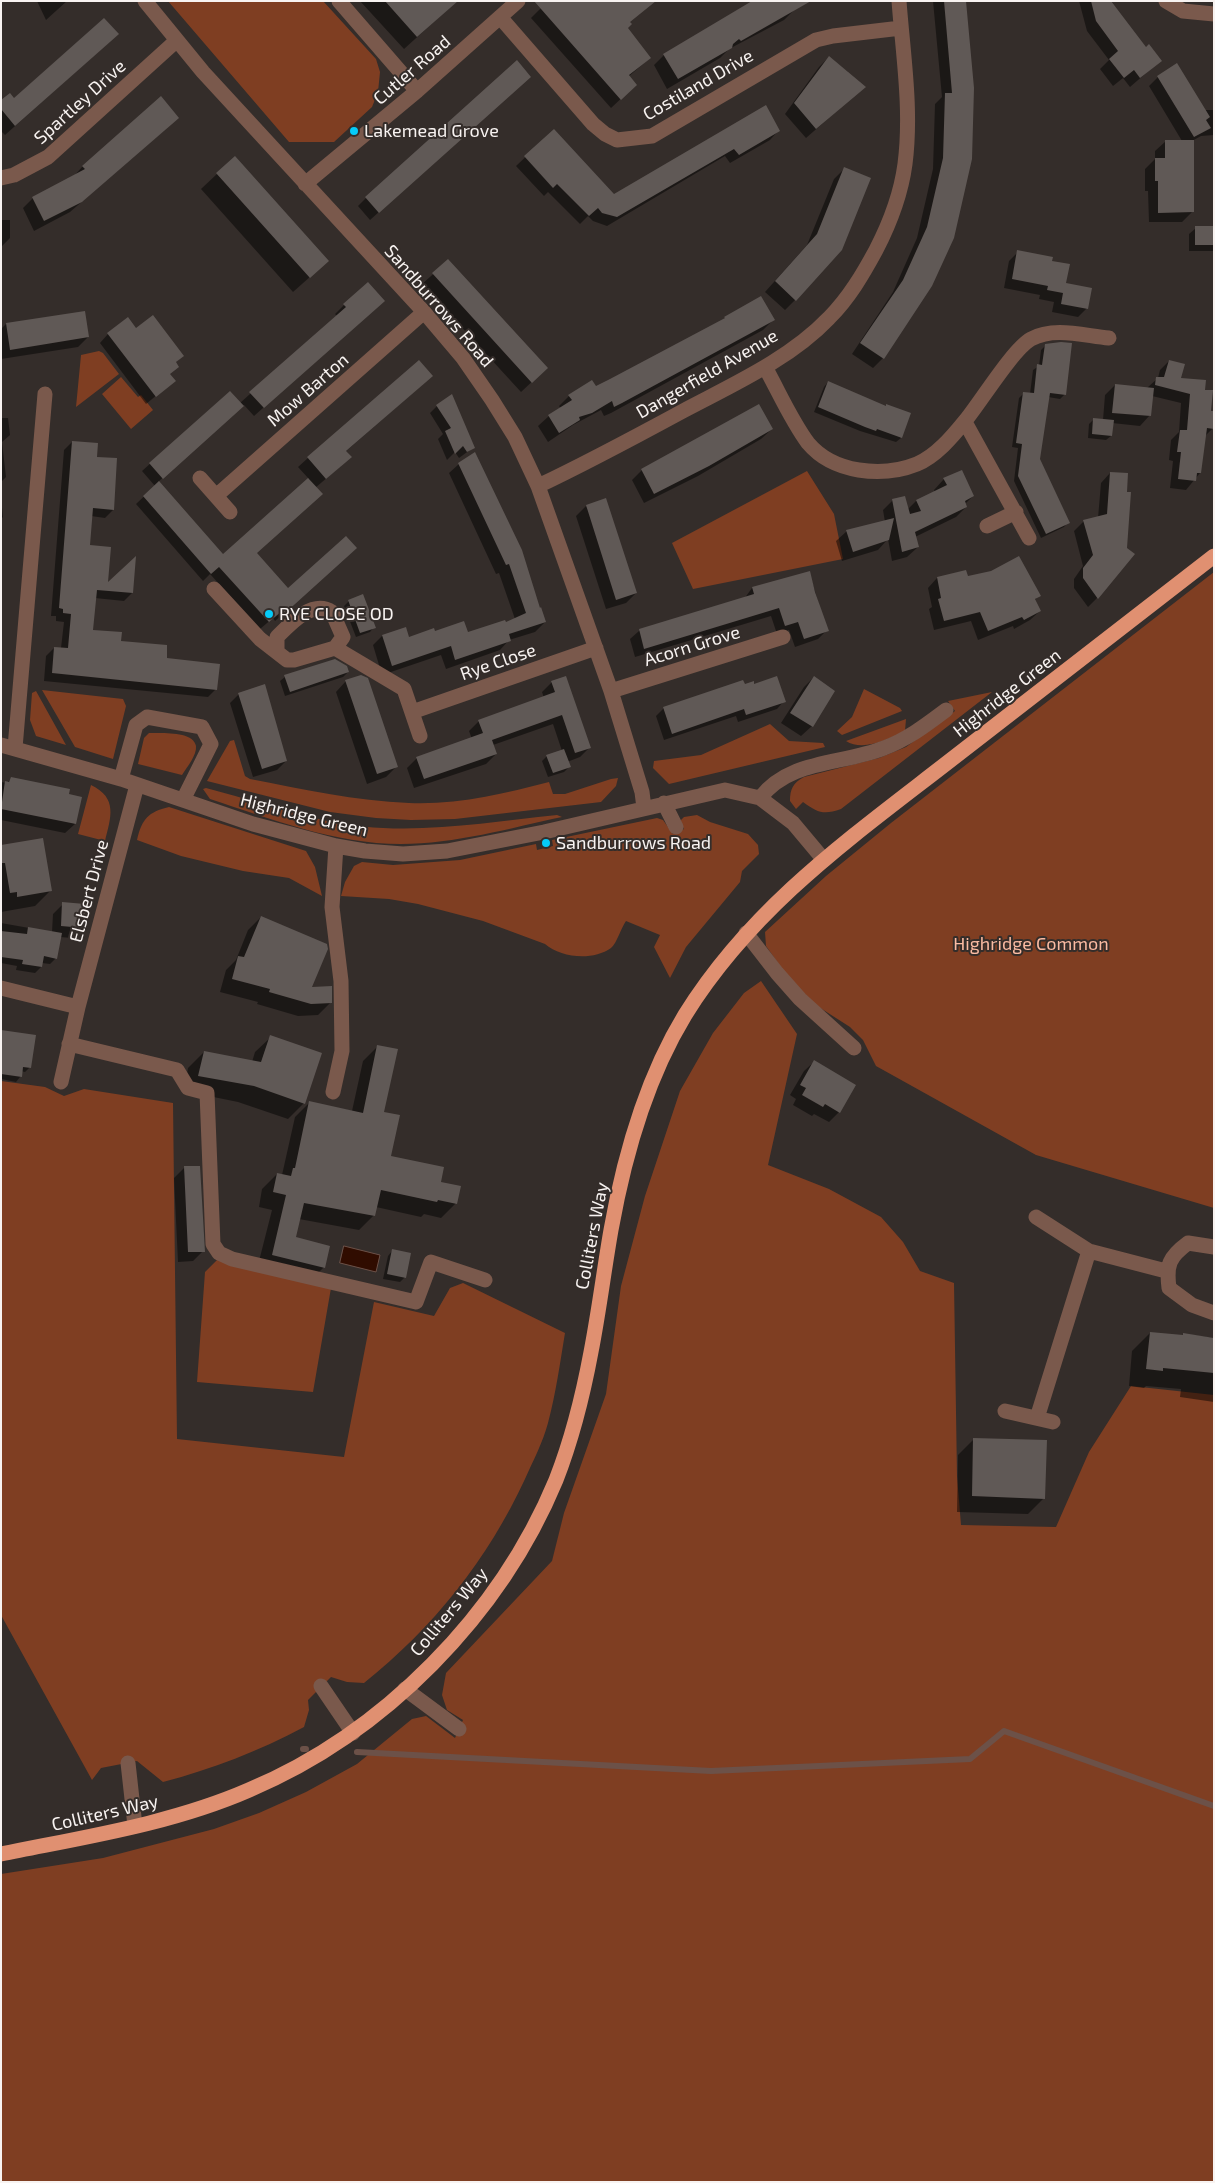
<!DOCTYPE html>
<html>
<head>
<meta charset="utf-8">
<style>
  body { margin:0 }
  #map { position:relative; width:1215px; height:2183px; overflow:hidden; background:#342d2a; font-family:"Exo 2",sans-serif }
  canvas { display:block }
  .frame { position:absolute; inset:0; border:2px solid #f8f3f1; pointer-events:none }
</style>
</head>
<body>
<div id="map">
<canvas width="1215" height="2183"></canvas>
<div class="frame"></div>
</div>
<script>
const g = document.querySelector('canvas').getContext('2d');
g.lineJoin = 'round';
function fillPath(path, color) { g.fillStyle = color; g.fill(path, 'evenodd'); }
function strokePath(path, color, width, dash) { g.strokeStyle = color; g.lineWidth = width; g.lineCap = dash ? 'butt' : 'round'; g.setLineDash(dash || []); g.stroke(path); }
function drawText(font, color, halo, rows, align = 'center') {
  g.font = font + ' "Exo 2",sans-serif'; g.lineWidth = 4; g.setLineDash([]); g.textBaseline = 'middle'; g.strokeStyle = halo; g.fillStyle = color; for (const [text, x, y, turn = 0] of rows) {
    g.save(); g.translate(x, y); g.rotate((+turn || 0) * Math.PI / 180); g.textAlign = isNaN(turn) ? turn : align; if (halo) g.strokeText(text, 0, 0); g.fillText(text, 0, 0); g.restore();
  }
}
fillPath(new Path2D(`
  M168,1H323L376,59L380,72L378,92L372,107L334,142H289Z
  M99,351L103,353L119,374L76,407L81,355Z
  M121,377L138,397L141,395L153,410L131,429L102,394Z
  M807,471L834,514L843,559L693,589L672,543Z
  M1214,572V1208L1036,1155L876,1066L863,1040L850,1027L811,1002L783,970L766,946L765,932L826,876L891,823Z
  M864,689L900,708L902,711L842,735L837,731L852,717Z
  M42,690L123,699L126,706L113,759L75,747Z
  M36,691L66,745L36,736L30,720L32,693Z
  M992,692L841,809C824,815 818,813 803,802L796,809L790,801C790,789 793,783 804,777L879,758L906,747L955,711L948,701Z
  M906,719L905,731C889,739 863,752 846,741Z
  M770,724L789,741L823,743L825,747L669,784L653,768L654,761L701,755Z
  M149,733C161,733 194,731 196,746C197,755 187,767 182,775L138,764L144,738Z
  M234,740L245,776L250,779C302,789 356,801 409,803C457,805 503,794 549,782L553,794H565L611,779L618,778L616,786L601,802L455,819L411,820L376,818L330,812L207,781L230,741Z
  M91,785C118,798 111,817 105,841L78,834Z
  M206,788C245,798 284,811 323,820C400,838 480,823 557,815L562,817C510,828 455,844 401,844C335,844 271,819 210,799L203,789Z
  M169,807L306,851L315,867L322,896L289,878L243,871L181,856L137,840C142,819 148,812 169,807Z
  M697,815L710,822L748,834L758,845L759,854L742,871L740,882L686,947L670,978L654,947L660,935L626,921C621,928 617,943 611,948C593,961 561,958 545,944L483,921L418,904L389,899L341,896L345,882L354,866L362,862L393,865L460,860L536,844L537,850L553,846L552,840L657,818L663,820L673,834L684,829L680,821L684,817Z
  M761,981L797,1034L768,1165L829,1189L881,1217L903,1242L920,1271L954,1283L957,1476L961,1525L1056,1527L1089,1452L1131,1386L1214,1395V2182H1V1874L103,1858L214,1829L259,1813L306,1792L357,1764L412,1719L426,1716L455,1738L463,1720L447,1710L442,1695L446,1673L552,1561L564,1513L606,1394L621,1286L645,1196L680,1091L713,1033L744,993Z
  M1,1081L45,1087L64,1096L84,1089L173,1103L177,1439L344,1457L374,1302L434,1316L450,1288L463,1283L565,1333C560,1363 556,1393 548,1423C543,1442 533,1461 525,1479C488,1559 433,1628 364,1683L347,1682L331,1677L308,1700L309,1710L304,1727C259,1751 212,1769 163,1782L137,1761L101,1768L92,1780L1,1615Z
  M218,1259L331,1288L313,1392L197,1382L205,1272Z`), '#7f3e22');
const water = new Path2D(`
  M344,1246L380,1255L376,1272L340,1263Z`);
fillPath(water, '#300c00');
strokePath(water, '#6c5148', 1);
fillPath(new Path2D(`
  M37,1H67L46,20Z
  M360,1H457L404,49Z
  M548,1L626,28L650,58L628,77L626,94L611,108L531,18Z
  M933,1H965L971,159L883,358L873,368L852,354L893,292L917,238L933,169L935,104L942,97Z
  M1079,1H1110L1146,49L1160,61L1130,87L1123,78L1113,86L1100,69L1109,60L1087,31Z
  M794,10L784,20L729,49L720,58L667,89L654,65L664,55Z
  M104,20L107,44L5,135L1,131V111Z
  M829,57L848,72L847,74L854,96L806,138L785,114L819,67Z
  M1158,77L1205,110H1214V135L1201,136L1192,141V212L1182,222H1149L1148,191H1145V169L1155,159V151L1166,141H1182L1149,86Z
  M521,85L370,220L358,206L366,198Z
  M167,128L70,212L34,231L23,208L33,198L73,177L83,166Z
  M554,130L614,195L778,131L770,140L730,163L725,156L607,226L593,221L588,216L580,224L548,192L544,196L516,166Z
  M235,157L311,276L293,292L201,189Z
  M844,169L795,300L785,310L765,292L807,245L834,179Z
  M1,220H10V238L1,247Z
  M1214,227V251H1189V234L1196,228Z
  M1018,252L1051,262L1065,284L1087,308L1078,317L1052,312L1054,302L1039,299L1040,295L1004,288L1009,261Z
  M448,261L536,378L521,392L422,284Z
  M761,297L773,320L763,330L611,413L604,416L601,410L573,425L548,442L538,426L549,416L561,409L559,406L569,396L595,388L720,322L725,318Z
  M344,305L374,309L254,416L244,405L158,482L223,556L309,479L298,467L308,458L419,361L422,385L345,452L341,466L315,488L256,553L288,590L347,556L275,621L273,618L260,629L210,574L203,581L136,504L155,486L142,471L230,392L240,403L337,316L335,314Z
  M6,324L88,337L78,347L1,359V329Z
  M136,330L182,356L175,363L169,375L174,381L146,404L100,343L108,334Z
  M1046,345L1065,394L1060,399L1048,397L1039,459L1068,522L1064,527L1041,538L1014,481L1018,448L1012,447L1019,398L1024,393L1030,394L1033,370L1039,366L1041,350Z
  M1169,361L1179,380L1204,391L1213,428L1204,437L1200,473L1186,490L1170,488L1173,461L1169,460L1171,440L1179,432L1181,403L1152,396L1150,415L1140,426L1112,423L1111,436L1106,440L1088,438L1089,424L1094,419L1103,420L1105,395L1115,385L1147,388L1158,378L1160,370Z
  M828,382L901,438L896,442L860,431L814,412L824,387Z
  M437,406L474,447L459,458L455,452L447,460L438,439L443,434L430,413Z
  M1,418H8L10,435L2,442L6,477L1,482Z
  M772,429L761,439L698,476L644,503L632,480L642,470Z
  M72,442L95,459L113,510L105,518L91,516L89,546L106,585L135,560L132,593L124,601L95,598L92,631L216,689L208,697L44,681L46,656L54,648H61L64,622L56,621V616H51L64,450Z
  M459,464L545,622L535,632L509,640L500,650L446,669L441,655L382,675L373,645L382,636L408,638L434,633L467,634L505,624L515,619L499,573L496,574L449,473Z
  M1110,473L1127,474L1097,598L1088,607L1074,588V579L1083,566L1074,531L1084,521L1098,518L1101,483Z
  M944,479L973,496L965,504L966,507L956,517L915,537L918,547L907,557L892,561L888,539L878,550L842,561L836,541L847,531L885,522L883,510L893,500L907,510L916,501L935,492L934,490Z
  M1,498L3,517L1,519Z
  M586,506L636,593L626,603L606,609L576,516Z
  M809,572L827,630L818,639L795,647L789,630L777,634L771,616L635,657L630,639L639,631L744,599L752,588Z
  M965,572L967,578L992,572L1039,595L1034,601L1040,611L1030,620L1014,629L1013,626L978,640L971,621L934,630L929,609L932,607L928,588L937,578Z
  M349,601L374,627L370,632L356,637L344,606Z
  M348,672L343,677L285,696L280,681L285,677Z
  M814,677L812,726L801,736L781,723L804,687Z
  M346,681L396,767L386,777L367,784L336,692Z
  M552,682L590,747L580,757L567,762L569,767L564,772L548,777L542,761L547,756L562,751L553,724L493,745L496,754L486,764L414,788L407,768L417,758L472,739L469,731L479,721L544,698L542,692Z
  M754,685L784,701L777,709L738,722L736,716L664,740L656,716L664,708L744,686Z
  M239,694L286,761L277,770L253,777L230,703Z
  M11,779L75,824L65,833L1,820V782L7,783Z
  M1,847L50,891L35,906L1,912Z
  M63,904L83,927L72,938L60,937L56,958L50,964L42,963L41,967L35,973L16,970L17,966L1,963V923L52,932L53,914Z
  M261,917L310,988L331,1002L318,1015L298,1016L257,1004L258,1002L220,992L226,970L236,960L248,930Z
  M1,1031L30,1067L25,1072L21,1071L20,1077L16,1082L1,1079Z
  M271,1037L304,1103L288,1119L238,1102L184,1091L188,1068L204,1052L252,1062L255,1052Z
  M378,1046L383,1112L390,1157L439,1183L456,1203L441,1218L424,1214L421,1217L376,1207L374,1215L359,1230L299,1219L295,1238L324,1267L309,1282L257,1269L272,1210L259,1207L262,1189L277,1174L282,1175L295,1117L310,1102L352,1111L363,1061Z
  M815,1061L839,1112L829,1122L814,1114L812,1116L793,1105L796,1099L790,1095L804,1071Z
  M184,1168L203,1251L193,1261L178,1262L174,1178Z
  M392,1251L405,1277L400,1282L383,1279L388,1256Z
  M1150,1333L1182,1336L1184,1334L1214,1338V1402L1180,1397L1181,1389L1146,1386L1144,1388L1129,1386L1132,1351Z
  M974,1439L1044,1498L1028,1514L957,1512L958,1455Z`), '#0007');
strokePath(new Path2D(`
  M303,1749H306
  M357,1752L711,1771L970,1759L1004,1731L1214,1806`), '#6c5148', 6);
fillPath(new Path2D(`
  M385,1H458L417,37Z
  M534,1H656L630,22L632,24L628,28L651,58L629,75L637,85L621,100Z
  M752,1H811L741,41L739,39L733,44L732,48L678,79L663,54Z
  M944,1H966L974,88L972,159L954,238L932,286L884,359L860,343L903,280L927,227L943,158L945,93H952Z
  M1091,1H1111L1146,47L1149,44L1162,61L1140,78L1134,70L1124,78L1109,59L1118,51L1096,21Z
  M104,18L119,34L15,126L1,109V100L10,93L14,98Z
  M829,56L866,87L816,129L794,103Z
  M517,60L531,77L379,213L365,197Z
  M1177,63L1210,117L1206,120L1211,128L1194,137L1157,76Z
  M161,96L179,118L82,202L44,221L32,197L85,169L82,166Z
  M766,105L780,131L739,155L734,149L617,217L602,213L598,208L589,216L557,184L553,188L524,156L554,129L614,194Z
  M1165,140H1194V212L1158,213V181H1155V158H1165Z
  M235,156L329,261L310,278L216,173Z
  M844,167L871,178L842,250L796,301L775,281L817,234Z
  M1195,226H1214V245H1195Z
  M1017,250L1053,257L1052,261L1070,264L1066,283L1092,288L1088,309L1061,304L1063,293L1047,290L1048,286L1012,279Z
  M448,259L548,368L532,383L432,273Z
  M368,282L385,301L264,408L249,392L346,307L343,304Z
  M761,296L775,320L622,403L614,407L612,401L592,413L579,417L580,420L559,433L548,415L572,400L568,395L592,380L596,386L610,379L725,318L724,317Z
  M85,311L89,337L10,350L6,323Z
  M153,315L184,356L176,362L179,367L170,374L176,381L156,397L107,333L128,317L136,328Z
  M1061,342L1072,343L1066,395L1050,393L1040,459L1070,523L1046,534L1018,476L1022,444L1016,443L1023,392L1034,393L1037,364L1042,365L1045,344Z
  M419,360L433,376L346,451L352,457L326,479L307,457Z
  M1169,360L1185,364L1181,378L1206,380L1205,390H1213L1211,411H1214V429L1207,428L1201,473H1197L1196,481L1178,479L1181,452H1177L1180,430H1187L1190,394L1155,385L1156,377H1164Z
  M828,381L886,406V404L911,413L902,438L877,429L876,431L865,427L818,407Z
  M1115,384L1154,388L1151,416L1112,413Z
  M230,391L244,406L163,479L149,463Z
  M452,394L475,448L467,452L463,446L455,454L445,431L451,428L436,405Z
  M759,404L773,429L709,466L654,494L641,469Z
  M1093,418L1114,420L1112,436L1092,434Z
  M72,441L98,443L97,457L117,458L114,510L93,508L90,545L111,547L108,582L136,556L133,593L97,590L93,630L122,632L121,641L167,645V658L220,664L217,690L52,673L54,647L68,648L71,614L63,613V609L59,608Z
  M475,452L522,550L540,608L541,607L546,622L509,634L511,641L455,660L451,646L392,666L382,635L406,627L409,637L434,628L435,631L464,621L468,632L505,620L506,622L526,613L509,564L506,565L458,463Z
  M962,470L974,496L965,501L967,507L915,532L919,547L902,552L892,499L905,496L910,514L921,511L916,500L947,485L943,478Z
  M1110,472L1128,473L1127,492H1131L1127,548L1135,554L1098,599L1083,578V568L1093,555L1083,520L1107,514Z
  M308,478L323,494L257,553L288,588L346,536L357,548L284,614L282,611L269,622L219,567L211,574L143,496L159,481L223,554Z
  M606,498L637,593L616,600L586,505Z
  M894,518L889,540L853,552L846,530Z
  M1019,556L1041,596L1035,599L1041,611L1024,620L1022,617L988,631L980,612L944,621L938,599L941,598L937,577L966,570L968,576L991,571Z
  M810,571L815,592L829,631L804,639L798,622L785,626L779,608L644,649L639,629L754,594L752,587Z
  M363,594L376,628L360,633L348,600Z
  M335,659L347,666L349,672L290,692L284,675Z
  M361,675L368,678L398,767L377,774L345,680Z
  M566,676L591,748L575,753L562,715L492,740L497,754L424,779L416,757L483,733L478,720L555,692L551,681Z
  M777,676L786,702L746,715L744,709L672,734L663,707L743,680L745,684L754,681V684Z
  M814,676L835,691L813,727L790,713Z
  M265,684L287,761L262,769L238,693Z
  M564,749L571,767L553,773L546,755Z
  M11,777L70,789L69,794L82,797L76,824L1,809L5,781L9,782Z
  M43,838L52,891L17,897V892L10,893L5,863H1V845Z
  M62,902L85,904L84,928L61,926Z
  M261,916L327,944L328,949L312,987L332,986V1003L311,1004L269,992L270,989L232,979L238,956L244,957Z
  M28,927L62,933L57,959L44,956L42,967L22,964L23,960L1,957V931L27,934Z
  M1,1030L36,1035L31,1068L23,1067L22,1077L1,1074Z
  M270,1035L322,1053L305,1104L254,1086L198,1076L204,1051L261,1062Z
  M377,1045L398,1049L384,1112L400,1115L391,1156L444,1167L441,1182L461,1186L457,1204L438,1200L437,1202L381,1190L375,1216L304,1203L296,1237L330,1246L325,1268L272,1255L286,1195L273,1192L277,1173L291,1176L293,1168H295L309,1101L363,1113Z
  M814,1060L856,1085L840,1113L825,1104L823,1107L802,1095L806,1088L800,1085Z
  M184,1166H200L205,1252H188Z
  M392,1249L411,1253L406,1278L387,1274Z
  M1150,1332L1183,1335V1333L1214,1338V1373L1163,1368V1371L1146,1369Z
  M973,1438L1047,1440L1045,1499L972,1496Z`), '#605956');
strokePath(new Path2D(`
  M145,1L203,72L424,312L463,358L492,400L515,437L538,486L611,691L642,792L644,808
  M339,1L417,91
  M1166,1L1183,11L1214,14
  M500,17L593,124L605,134L617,140L652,136L816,40L833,36L901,28
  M1,178L14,175L48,157L176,41
  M305,184L417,91L518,1
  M765,367C779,392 791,420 808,443C833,473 882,478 917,464C936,456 952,437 965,421C980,403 1013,349 1031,339C1054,326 1085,336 1109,338
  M965,422L1029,538
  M200,478L230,512
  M538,486C587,463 635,437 683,411C732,385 790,359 829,318C849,298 863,274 876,250C890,223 901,194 905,164C912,110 903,55 899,1
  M216,496L424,312
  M987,526L1016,512
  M214,589L260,639L287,660H294L335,648L404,689L420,736
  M277,651V637C290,624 312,599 332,612L343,637L335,648
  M611,691L783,637
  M412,712L596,648
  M1,745L121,779L253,824L336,846L365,851L403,854L447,851L544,832L725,790L760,798L793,823L824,860
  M15,748L45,394
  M121,779L136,725L147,717L202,727L211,744L183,800
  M760,798C790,759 842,765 884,748C908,739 926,725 946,710
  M664,803L676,827
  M746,933L777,973L800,999L854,1048
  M1,988L78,1007
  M69,1044L177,1070L188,1088L207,1093L213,1244L219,1253L232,1259L416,1302L431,1262L485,1280
  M61,1082L78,1007L137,785
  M333,1092L342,1051L341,981L332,907L336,846
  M1036,1217L1089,1251L1166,1271
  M1214,1247L1188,1243C1169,1257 1166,1265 1169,1288L1192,1305L1214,1313
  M1005,1411L1053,1422
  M1037,1418L1089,1251
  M321,1686L353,1733
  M405,1689L459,1729
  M128,1763L135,1826`), '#7a594c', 15);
strokePath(new Path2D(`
  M1,1854C84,1837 171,1824 249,1790C384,1733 500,1615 556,1480C572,1439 583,1395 591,1352C599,1311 604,1270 611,1230C624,1157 646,1079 685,1015C751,909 846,841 943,766C1033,696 1124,626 1214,556`), '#e09071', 15);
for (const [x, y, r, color] of [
  [354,131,5,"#05cbf9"],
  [269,614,5,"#05cbf9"],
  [546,843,5,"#05cbf9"]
]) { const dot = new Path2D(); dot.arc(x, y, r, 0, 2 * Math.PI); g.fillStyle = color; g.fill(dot); strokePath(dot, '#342d2a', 2); }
drawText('18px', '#f8f3f1', '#342d2a', [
  ["Cutler Road",412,70,-41],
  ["Costiland Drive",698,85,-30],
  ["Spartley Drive",80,102,-42],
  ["Sandburrows Road",439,306,49],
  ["Dangerfield Avenue",707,374,-30],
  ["Mow Barton",308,390,-41],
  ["Acorn Grove",692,646,-17],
  ["Rye Close",498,662,-19],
  ["Highridge Green",1007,693,-38],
  ["Highridge Green",304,815,14],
  ["Elsbert Drive",89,891,-75],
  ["Colliters Way",592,1236,-79],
  ["Colliters Way",449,1612,-50],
  ["Colliters Way",105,1813,-13]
]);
drawText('18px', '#f8f3f1', '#342d2a', [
  ["Lakemead Grove",364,131],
  ["RYE CLOSE OD",279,614],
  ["Sandburrows Road",556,843]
], 'left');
drawText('18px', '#fbbba2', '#342d2a', [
  ["Highridge Common",1031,944]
]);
</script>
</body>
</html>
